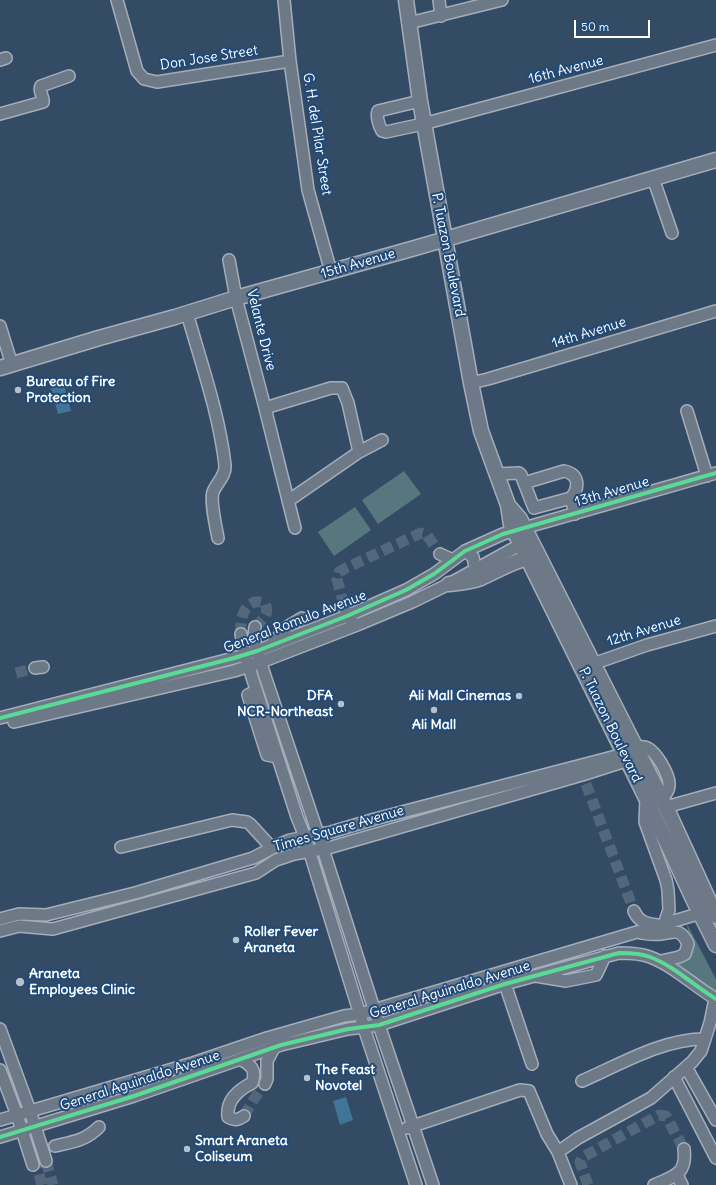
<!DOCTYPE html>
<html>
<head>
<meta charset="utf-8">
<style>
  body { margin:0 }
  #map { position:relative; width:716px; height:1185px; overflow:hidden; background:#344b65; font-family:Delius,sans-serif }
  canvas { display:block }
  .scale { position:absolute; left:574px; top:20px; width:76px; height:18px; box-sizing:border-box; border:2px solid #fff; border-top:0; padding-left:5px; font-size:12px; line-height:14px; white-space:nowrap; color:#fff; -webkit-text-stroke:3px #1f4a7a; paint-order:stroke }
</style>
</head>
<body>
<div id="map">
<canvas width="716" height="1185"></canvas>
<div class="scale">50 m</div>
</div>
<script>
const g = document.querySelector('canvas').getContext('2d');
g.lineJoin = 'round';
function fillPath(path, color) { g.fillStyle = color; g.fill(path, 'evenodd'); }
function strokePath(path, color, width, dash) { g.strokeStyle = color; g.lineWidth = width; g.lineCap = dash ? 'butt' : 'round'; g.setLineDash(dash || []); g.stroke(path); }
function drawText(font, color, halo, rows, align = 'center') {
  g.font = font + ' Delius,sans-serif'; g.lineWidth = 4; g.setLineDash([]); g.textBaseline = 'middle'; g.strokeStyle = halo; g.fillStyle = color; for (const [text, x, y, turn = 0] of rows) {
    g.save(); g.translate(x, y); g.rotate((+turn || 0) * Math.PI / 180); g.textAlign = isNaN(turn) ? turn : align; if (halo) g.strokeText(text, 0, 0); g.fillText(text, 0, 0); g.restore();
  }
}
fillPath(new Path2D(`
  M404,471L421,494L378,524L362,500Z
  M355,507L371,530L334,556L318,532Z
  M687,924L716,979V994L670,964L690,950Z`), '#57777f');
fillPath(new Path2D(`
  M62,378L71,411L58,414L49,381Z
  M346,1097L353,1120L340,1125L333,1101Z`), '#407598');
strokePath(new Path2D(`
  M344,605L337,579L339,572L346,568L421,533L427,535L440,554
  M241,634C239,619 245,596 265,603C270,615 263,619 255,627
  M16,673L35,668
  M586,784L634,911
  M244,1116L256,1096L265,1084
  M46,1161L53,1185
  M42,1185L33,1151L55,1146
  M588,1185L580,1162L583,1157L659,1115L666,1116L684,1149`), '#52667c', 11, [11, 5.5]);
const minor = new Path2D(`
  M117,0L137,71L144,79L157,82L290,61
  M284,0L290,61L308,190L331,272
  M439,0L441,16
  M409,23L502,0
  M0,60L6,58
  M420,101L378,111C376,116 379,126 382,131L386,132L423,124L716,45
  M0,114L43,102C44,96 38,92 41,86L69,76
  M653,178L672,233
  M229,260L236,298L265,408L295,528
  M187,313C201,363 219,413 225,465C226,476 217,482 213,492C210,501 216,527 218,538
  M0,326L12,365
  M471,383L488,379L716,311
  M265,408L331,388H342L348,403L359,452
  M687,411L707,476
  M496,474L519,473L521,475L534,508L571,498L575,514
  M524,483L564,471C579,474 580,487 571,498
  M288,501L359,452L382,440
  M465,551L473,557L475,567L473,572
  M440,554L453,560
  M344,605L347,616L352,621
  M255,627C252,643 260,660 265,676L323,849L381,1031L433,1185
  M241,634L245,655L297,817L305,837L366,1034L416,1185
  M271,645L287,627L302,618
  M587,666L647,645L716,626
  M35,668L43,667
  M256,691L248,695L267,755L277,757
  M0,718L234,658L257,651L347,616L406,590L434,574L465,551L503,534L716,473
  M14,722L234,671L261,662L357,625L412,602L449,584L527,541
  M646,799L645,822L666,880L668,890L669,910L664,924
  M666,807L716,793
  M121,847L232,820L247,822L250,824L272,848
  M634,911C639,922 645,923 657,925
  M0,919L19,914L46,915L135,893L253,858L278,845L290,840L331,832L375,819L624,754C630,750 636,746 644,747C655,748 670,776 669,785C669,791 665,795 661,799
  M0,931L19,926L53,929L256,873L276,860L294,854L328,848L582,775L635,758
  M641,933C648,934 654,935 661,934C675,932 681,928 688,944L685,954L679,957L661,961
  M536,976L566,981L596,975L605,956
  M505,984L532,1064
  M0,1029L30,1111L46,1161
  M240,1059C251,1065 257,1070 252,1083C238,1090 226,1100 228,1117C235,1121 238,1120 244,1116
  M686,1067L716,1120
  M0,1070L17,1115L33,1165
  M674,1077L716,1158
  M582,1081C621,1064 662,1039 705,1039
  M265,1084L267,1079V1061L274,1048
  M0,1120L193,1063L267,1038L344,1016L360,1014L708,911
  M407,1128L520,1090L529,1091L547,1134L558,1152L571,1185
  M0,1137L134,1096L281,1045L348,1029L379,1025L505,984L619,953C629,953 640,953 650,957C674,966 694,986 716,999
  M55,1146C72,1142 85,1141 99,1127
  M558,1152L578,1138L651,1098L692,1062L701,1051L710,1023L715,999
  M677,1175L682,1185
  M654,1185C675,1176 687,1174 684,1149`);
const major = new Path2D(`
  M406,0L420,101L471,383L481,431L508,505L511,525L646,798L693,899L716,945
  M0,368L99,338L175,317L236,298L415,248L716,160
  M508,505L520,519L666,807L716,916
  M449,584C460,583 471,582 481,578C497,571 511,562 528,558`);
strokePath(minor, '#a4aeba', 14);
strokePath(major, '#a4aeba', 17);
strokePath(minor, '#6d7986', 11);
strokePath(major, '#6d7986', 14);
strokePath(new Path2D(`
  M0,718L234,658L257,651L347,616L406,590L434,574L465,551L503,534L716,473
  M0,1137L134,1096L281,1045L348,1029L379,1025L505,984L619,953C629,953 640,953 650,957C674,966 694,986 716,999`), '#5adb95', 4);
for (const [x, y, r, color] of [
  [18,390,4,"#b8c0c9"],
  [519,696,4,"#b8c0c9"],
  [341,704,4,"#b8c0c9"],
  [434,710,4,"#b8c0c9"],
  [236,940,4,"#b8c0c9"],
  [20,982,5,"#b8c0c9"],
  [307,1078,4,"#b8c0c9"],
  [187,1149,4,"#b8c0c9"]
]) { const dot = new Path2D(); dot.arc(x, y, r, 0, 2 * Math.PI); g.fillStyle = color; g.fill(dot); strokePath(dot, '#1f4a7a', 1.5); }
drawText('14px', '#fff', '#1f4a7a', [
  ["Don Jose Street",209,58,-9],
  ["16th Avenue",566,70,-15],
  ["G. H. del Pilar Street",317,134,81],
  ["P. Tuazon Boulevard",448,255,79],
  ["15th Avenue",358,264,-16],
  ["Velante Drive",261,330,76],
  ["14th Avenue",589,333,-17],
  ["13th Avenue",612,492,-16],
  ["General Romulo Avenue",295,622,-21],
  ["12th Avenue",644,631,-17],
  ["P. Tuazon Boulevard",610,725,64],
  ["Times Square Avenue",339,829,-16],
  ["General Aguinaldo Avenue",450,990,-17],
  ["General Aguinaldo Avenue",140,1081,-18]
]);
drawText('bold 14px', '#fff', '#1f4a7a', [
  ["Bureau of Fire",26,382],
  ["Protection",26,398],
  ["DFA",333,696,"right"],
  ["NCR-Northeast",333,712,"right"],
  ["Ali Mall Cinemas",511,696,"right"],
  ["Ali Mall",434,725,"center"],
  ["Roller Fever",244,932],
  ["Araneta",244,948],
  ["Araneta",29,974],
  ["Employees Clinic",29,990],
  ["The Feast",315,1070],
  ["Novotel",315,1086],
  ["Smart Araneta",195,1141],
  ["Coliseum",195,1157]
], 'left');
</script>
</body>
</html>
